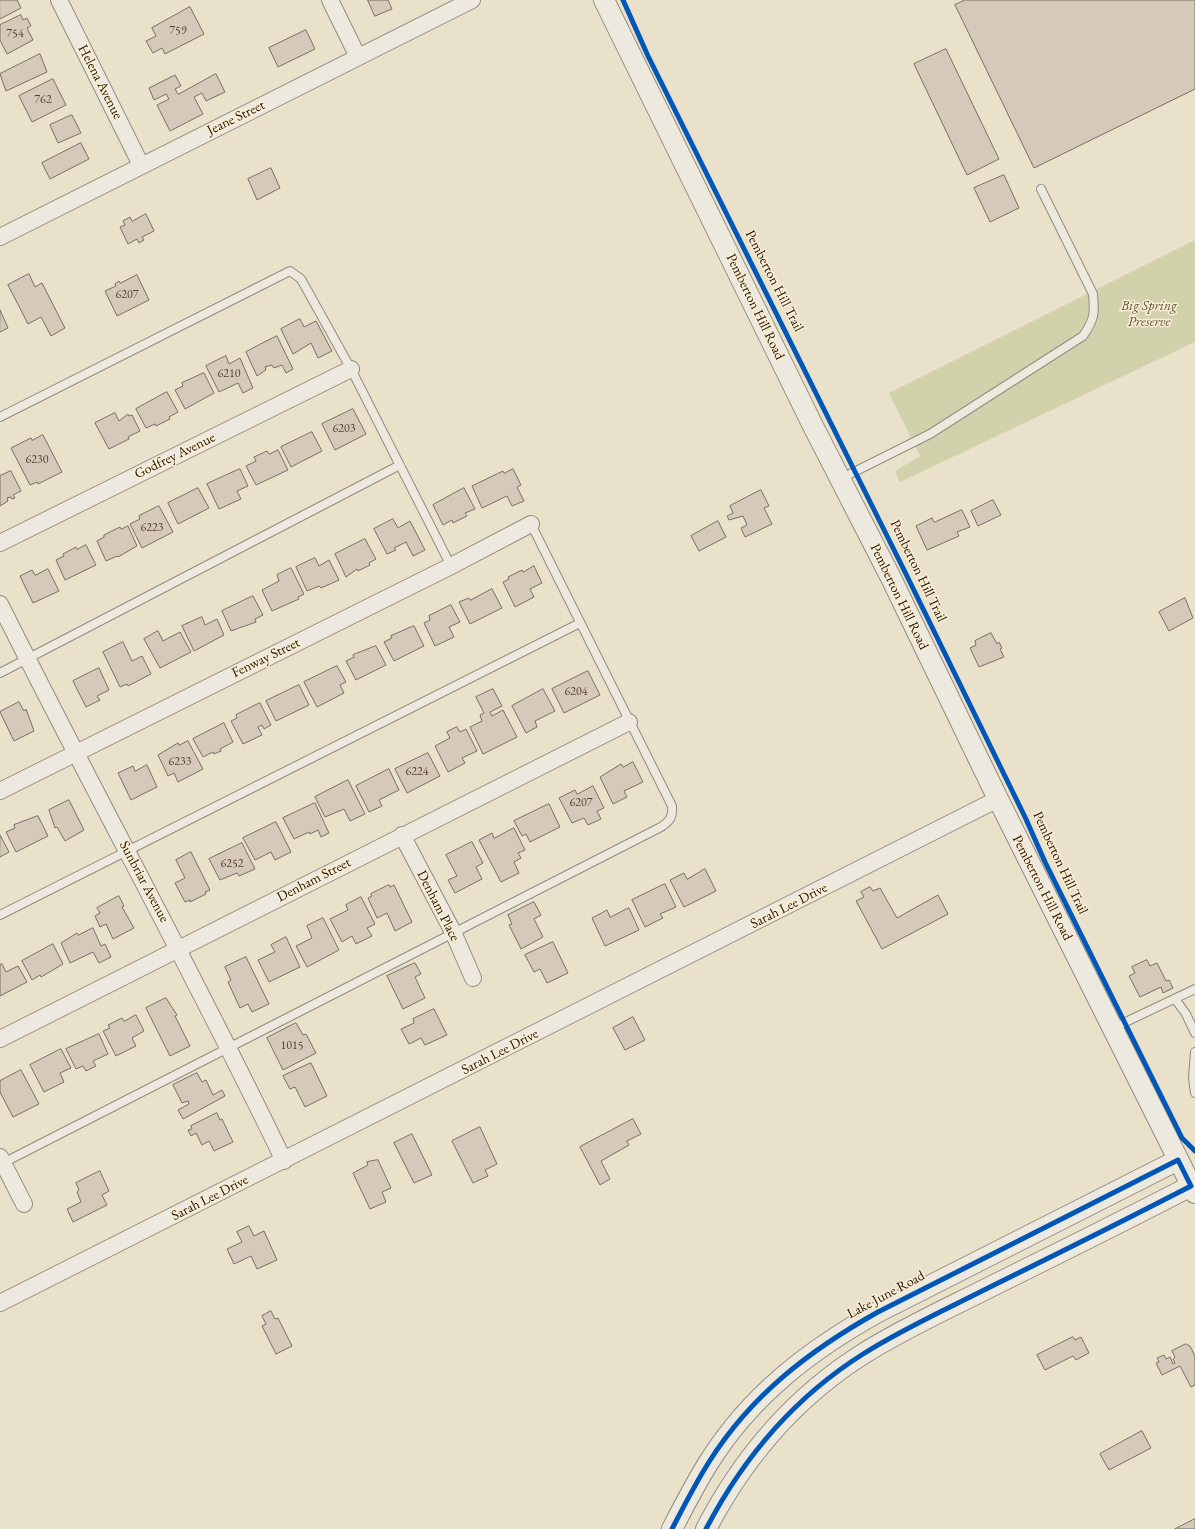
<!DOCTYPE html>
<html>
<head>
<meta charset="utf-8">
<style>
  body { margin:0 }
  canvas { display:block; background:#eae1cb }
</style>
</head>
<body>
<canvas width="1195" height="1529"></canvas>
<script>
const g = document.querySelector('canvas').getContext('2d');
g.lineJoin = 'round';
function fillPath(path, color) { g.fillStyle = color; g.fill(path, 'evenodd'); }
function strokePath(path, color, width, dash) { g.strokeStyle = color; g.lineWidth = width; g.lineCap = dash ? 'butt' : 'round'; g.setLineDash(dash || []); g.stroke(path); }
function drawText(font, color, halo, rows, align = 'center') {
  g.font = font + ' "EB Garamond",serif'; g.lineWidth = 3; g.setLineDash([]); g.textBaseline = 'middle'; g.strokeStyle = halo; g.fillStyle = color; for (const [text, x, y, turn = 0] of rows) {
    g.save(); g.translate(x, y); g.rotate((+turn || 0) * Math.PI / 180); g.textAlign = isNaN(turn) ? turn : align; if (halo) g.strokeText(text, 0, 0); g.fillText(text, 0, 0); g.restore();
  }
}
fillPath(new Path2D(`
  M1195,240V342L900,482L895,471L920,456L889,393Z`), '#d1d2ab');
const building = new Path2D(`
  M0,0H17L21,8L0,19Z
  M368,0H388L392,9L375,16Z
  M965,0H1195V89L1034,168L955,5Z
  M190,7L204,34L165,54L162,48L153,53L146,41L156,36L152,28Z
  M21,15L23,20L27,18L31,26L27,28L33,40L7,54L0,40V25Z
  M306,30L315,49L278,67L269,48Z
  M946,49L999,159L967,175L914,64Z
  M40,54L47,72L6,91L0,74Z
  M216,74L225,92L206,101L202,93L194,97L203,114L170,131L157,105L169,99L166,94L154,100L149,88L175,75L181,86L175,89L178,94Z
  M53,79L66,105L32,122L19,96Z
  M72,115L81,133L58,143L50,125Z
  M81,143L89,159L50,179L42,163Z
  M271,168L280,188L257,200L248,179Z
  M1004,175L1019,208L990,222L974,188Z
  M146,214L154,231L142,237L144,240L139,243L137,239L128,244L120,227L125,225L123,221L130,217L132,221Z
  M29,274L35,287L42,283L65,328L51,336L41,317L28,324L8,285Z
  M137,275L149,300L117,316L105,291L116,286L115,284L119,281L120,283Z
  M0,310L8,328L0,332Z
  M300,319L304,327L316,321L332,351L318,358L311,343L293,354L281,329Z
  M277,336L293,369L286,373L282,365L274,368L272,365L265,367L266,370L257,376L246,352Z
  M226,356L229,364L240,358L253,388L243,393L238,383L219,392L206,366Z
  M204,373L214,393L185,409L175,390L183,386L182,383Z
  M167,392L178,412L169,417L170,419L156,426L155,424L146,428L136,409Z
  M353,409L366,434L335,450L322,424Z
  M115,413L119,421L128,414L129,416L132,415L140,431L128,437L129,439L109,449L95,423Z
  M312,432L322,451L291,467L281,447Z
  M43,435L62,472L38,484L37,482L30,485L11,448L31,438L32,440Z
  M278,450L288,470L256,485L246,466L256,461L254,457L267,451L269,454Z
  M240,469L248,486L237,491L241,499L219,509L207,484Z
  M513,469L521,485L517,487L524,501L512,506L507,496L482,508L472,486L503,471L504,473Z
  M11,471L21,491L13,495L15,498L12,499L11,497L7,498L8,501L0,506V476Z
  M198,488L209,508L178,524L168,503Z
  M464,488L475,509L465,513L467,516L453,523L452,520L443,525L433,505Z
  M761,490L769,506L764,508L772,524L745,537L741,528L747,525L743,516L729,520L727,516L733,513L730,506Z
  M993,500L1001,515L978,526L971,511Z
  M159,506L173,532L142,548L130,524L140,519L139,516Z
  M962,510L970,527L957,532L959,536L927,550L916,526L932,518L934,522Z
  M393,519L398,528L410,521L425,550L413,556L406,542L394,548L396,550L387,554L374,529Z
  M718,521L726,537L699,551L691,536Z
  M128,526L137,546L118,557L117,556L106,561L97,541L104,537V535L120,527L121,529Z
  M365,539L376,559L369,563L370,565L358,571L357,569L346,577L335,554Z
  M86,545L96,565L65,580L56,560L64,556L63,554L76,547L77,549Z
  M315,558L319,566L329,560L339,580L321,588L319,586L307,591L296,567Z
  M534,566L542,583L530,589L534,597L515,607L503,582L509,579L508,577L522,570L523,572Z
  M291,568L304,594L298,597L299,599L272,611L262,590L279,581L277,575Z
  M48,569L59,591L33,603L20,576L32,570L35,575Z
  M492,589L502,608L470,624L459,602L469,598L470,600Z
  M253,596L263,615L255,619L256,622L231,631L222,611Z
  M1185,598L1193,618L1169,631L1159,612Z
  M451,605L460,622L449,627L454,637L435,646L424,623L430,620L429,616Z
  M202,617L205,625L217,619L224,635L194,651L182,626Z
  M414,626L424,646L394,661L384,642L392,638L391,636Z
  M158,631L163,641L180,632L191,652L160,668L144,639Z
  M991,633L997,644L999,642L1002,648L1000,649L1004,657L979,667L970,648L976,645L975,641Z
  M123,642L132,661L142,656L151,674L128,686L127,684L120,687L103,652Z
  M376,646L386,665L356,680L346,661L354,657L353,655Z
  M337,666L346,682L340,685L344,693L317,707L304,682Z
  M99,668L109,690L97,696L100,700L86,707L73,681Z
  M588,671L600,695L564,713L552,689Z
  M299,685L309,705L276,721L266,701Z
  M493,689L502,706L490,712L492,716L503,710L517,737L483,754L470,727L482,721L480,715L484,713L476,697Z
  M543,689L555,711L535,721L537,727L526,733L512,706Z
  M19,702L24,711L26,709L34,731L14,741L0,712Z
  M260,703L271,725L264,729L262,725L258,727L262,735L243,744L231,721L237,718L236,715Z
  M224,723L233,742L220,749L221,751L214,754L213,752L203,757L193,739Z
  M457,727L460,732L466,729L477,751L462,758L465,763L448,772L435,746L450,738L447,732Z
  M188,741L203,769L178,782L174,773L168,776L158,755L178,743L179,745Z
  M428,753L440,776L407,793L395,769Z
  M633,762L643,782L624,791L627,797L613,804L600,777L621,764L623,767Z
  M147,765L157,787L131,800L118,773L133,766L135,771Z
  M389,769L399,790L379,800L382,806L369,812L356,786Z
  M348,780L365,814L350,821L344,809L325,817L315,797Z
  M593,786L604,808L597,811L601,819L588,825L584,818L572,823L559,798L575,790L577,794Z
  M69,800L84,830L65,841L57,827L55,828L49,810Z
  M315,803L329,833L321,837L318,830L310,834L309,832L294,839L283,818Z
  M549,804L560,827L530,842L526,834L522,836L514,821Z
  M38,816L48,836L16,852L6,832L15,828L14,825Z
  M276,822L291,852L275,860L271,852L255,860L243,838Z
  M514,828L525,850L518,853L521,858L514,862L519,873L501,882L479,840L492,833L494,838Z
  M0,835L9,852L0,857Z
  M472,842L483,863L476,867L482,879L455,893L448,880L457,876L446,855Z
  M242,843L255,869L239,876L237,873L220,880L209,859Z
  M191,852L210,890L205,892L206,894L190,902V900L185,902L175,883L185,878L176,860Z
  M705,869L716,891L684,907L670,880L684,873L687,879Z
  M665,884L676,907L660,914L663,918L645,927L632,900Z
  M389,885L390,887L394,885L412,922L395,931L387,913L377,918L368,898L372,896L371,894Z
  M870,887L873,891L880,888L897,918L938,895L948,914L882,949L856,901L864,897L861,892Z
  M119,896L124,906L122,907L134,928L113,939L106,924L100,927L95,916L100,913L97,908Z
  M361,897L375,924L367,928L372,936L356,944L352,936L342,942L330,919L348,910L346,905Z
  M534,902L541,915L534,919L543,937L521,949L509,925L512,924L508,915Z
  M629,908L639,930L605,946L592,918L607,910L610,917Z
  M323,918L339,950L307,967L296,946L312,938L307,926Z
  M93,928L101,946L105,944L111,957L99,963L93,952L70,963L61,943L77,933L78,935Z
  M286,937L300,967L269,982L258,960L275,952L271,945Z
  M553,942L568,973L547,983L540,969L534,972L525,955Z
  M53,944L63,964L41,977L40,975L32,980L22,961Z
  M246,957L269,1004L252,1012L248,1004L240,1008L228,982L231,980L225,967Z
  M1147,960L1150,966L1157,963L1166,981L1169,980L1173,988L1163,993L1161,987L1140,997L1129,976L1135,973L1132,967Z
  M415,963L421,974L415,977L425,998L403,1009L387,976Z
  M2,964L6,972L18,966L27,982L0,996V965Z
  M166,998L177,1015L175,1016L190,1046L170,1056L146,1008Z
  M434,1009L447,1035L425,1045L421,1038L409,1044L401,1029L414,1023L413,1019Z
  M136,1015L144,1031L132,1038L136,1046L116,1056L103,1031L110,1028L108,1025L122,1018L124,1021Z
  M633,1017L645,1040L625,1050L613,1028Z
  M296,1023L303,1035L306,1034L316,1053L283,1070L267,1038Z
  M99,1034L108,1054L93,1061L96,1066L86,1071L83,1066L76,1069L66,1049Z
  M61,1049L71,1068L60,1073L64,1082L44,1092L30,1065Z
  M311,1063L327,1096L305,1107L295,1087L290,1089L283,1076Z
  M21,1070L39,1104L13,1117L0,1092V1081Z
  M197,1073L202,1082L206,1080L213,1095L222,1090L225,1096L183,1119L178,1110L189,1104L188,1101L182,1103L173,1085Z
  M217,1113L220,1120L222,1119L233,1142L214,1151L209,1141L202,1145L196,1133L191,1136L188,1130L192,1129L191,1126Z
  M633,1119L641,1134L627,1141L629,1145L601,1161L610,1179L600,1185L580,1147Z
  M480,1127L497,1164L485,1170L488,1176L473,1183L452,1141Z
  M412,1134L432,1175L414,1183L394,1143Z
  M378,1160L391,1188L382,1192L386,1202L370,1209L353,1173L368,1165L367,1162Z
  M100,1171L109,1191L102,1195L107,1205L73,1222L67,1209L81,1202L77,1192L79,1190L76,1183Z
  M249,1226L254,1236L264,1231L277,1260L257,1269L251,1256L234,1264L227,1249L242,1242L237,1232Z
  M271,1311L275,1319L278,1318L292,1346L276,1354L262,1326L266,1324L262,1316Z
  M1073,1337L1075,1340L1081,1337L1089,1353L1076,1360L1073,1356L1045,1370L1037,1355Z
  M1186,1344L1190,1346L1195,1356V1385L1191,1387L1180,1366L1162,1375L1156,1363L1159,1362L1157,1358L1164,1355L1166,1359L1170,1357L1173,1364L1175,1363L1173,1359L1175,1357L1172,1351Z
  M1142,1431L1151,1448L1109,1470L1100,1454Z
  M1195,1519V1529H1175Z`);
fillPath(building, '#d7c9ba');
strokePath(building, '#766f62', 1);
const service = new Path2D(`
  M0,417L290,271L301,279L351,369L451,566
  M840,479L930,434L1083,336C1094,320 1095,314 1093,294L1041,189
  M0,673L400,465
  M0,915L580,623
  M1175,999L1186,1014L1195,1033
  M1113,1028L1195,989
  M1195,1052L1193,1078L1195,1093
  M3,1163L661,827C670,821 673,817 672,806L531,524`);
const minor = new Path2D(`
  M59,0L141,165
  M330,0L358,57
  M0,237L472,0
  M0,543L351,369
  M0,604C93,791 194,973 284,1161
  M0,791L451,566L531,524
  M402,835L453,932L473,978
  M0,1039L629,722
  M0,1157L24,1204
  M0,1303L998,799`);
const tertiary = new Path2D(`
  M604,0L813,426L891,578L998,799L1195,1193
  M672,1529C684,1506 695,1484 709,1462C751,1395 810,1350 878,1312L1178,1160
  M706,1529C743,1458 795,1397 863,1354C904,1328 949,1308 992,1286C1059,1253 1125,1220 1191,1186`);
strokePath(service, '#938b7d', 10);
strokePath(minor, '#938b7d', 18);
strokePath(tertiary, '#938b7d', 22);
strokePath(service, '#ede9de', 8);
strokePath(minor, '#ede9de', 16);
strokePath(tertiary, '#ede9de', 20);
strokePath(new Path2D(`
  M623,0L648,56L905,572L1025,817L1045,862L1182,1138L1195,1151
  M672,1529C684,1506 695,1484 709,1462C751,1395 810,1350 878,1312L1178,1160L1191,1186C1125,1220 1059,1253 992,1286C949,1308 904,1328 863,1354C795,1397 743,1458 706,1529`), '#0057b8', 5);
drawText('12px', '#513f2e', null, [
  ["759",178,31],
  ["754",15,34],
  ["762",43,100],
  ["6207",127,295],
  ["6210",229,374],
  ["6203",344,429],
  ["6230",37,460],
  ["6223",152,528],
  ["6204",576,692],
  ["6233",180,762],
  ["6224",417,772],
  ["6207",581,803],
  ["6252",232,864],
  ["1015",292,1046]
]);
drawText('14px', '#241100', '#faefd5', [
  ["Helena Avenue",100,82,63],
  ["Jeane Street",236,118,-26],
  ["Pemberton Hill Trail",774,281,63],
  ["Pemberton Hill Road",755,307,64],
  ["Godfrey Avenue",175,456,-26],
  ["Pemberton Hill Trail",918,571,64],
  ["Pemberton Hill Road",899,597,64],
  ["Fenway Street",266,658,-26],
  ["Pemberton Hill Trail",1060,863,65],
  ["Denham Street",314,880,-27],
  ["Sunbriar Avenue",144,882,62],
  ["Pemberton Hill Road",1042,888,63],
  ["Denham Place",438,906,63],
  ["Sarah Lee Drive",789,906,-27],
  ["Sarah Lee Drive",500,1052,-27],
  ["Sarah Lee Drive",210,1198,-27],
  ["Lake June Road",886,1295,-28]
]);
drawText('italic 14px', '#5a5033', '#faefd5', [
  ["Big Spring",1149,306],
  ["Preserve",1149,322]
]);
</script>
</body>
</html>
